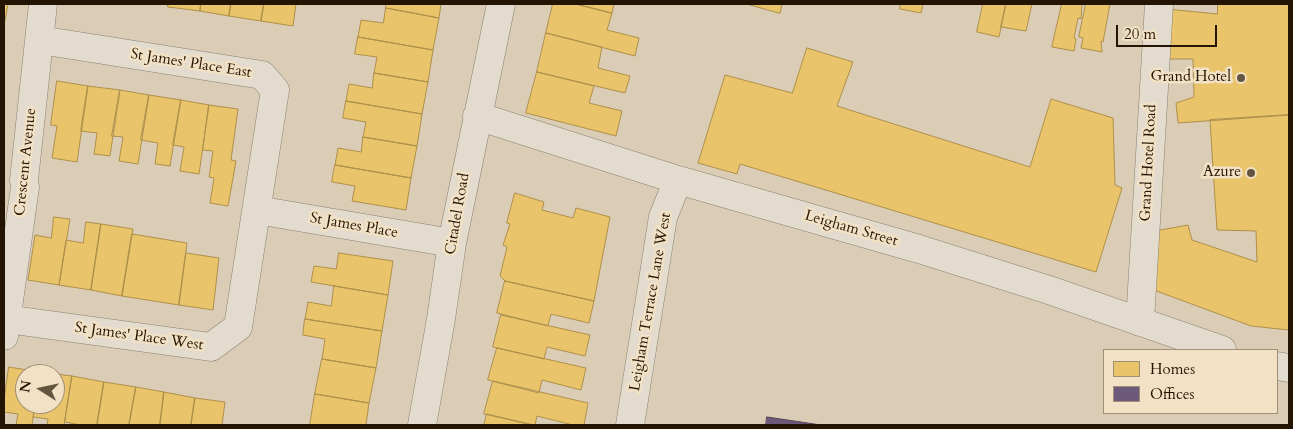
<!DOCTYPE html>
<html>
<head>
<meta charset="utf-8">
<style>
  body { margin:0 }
  #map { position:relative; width:1293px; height:429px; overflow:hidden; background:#dbcdb5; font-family:Cardo,serif }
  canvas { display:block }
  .frame { position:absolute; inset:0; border:5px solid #241403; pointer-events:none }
  .legend { position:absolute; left:1103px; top:349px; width:175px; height:65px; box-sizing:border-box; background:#f2e1c4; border:1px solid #a08f77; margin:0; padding:6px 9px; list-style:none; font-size:15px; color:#241403 }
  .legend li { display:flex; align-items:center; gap:10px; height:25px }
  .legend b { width:25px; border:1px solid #a08f77 }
  .north { position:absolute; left:15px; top:364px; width:50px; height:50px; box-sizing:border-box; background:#f2e1c4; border:1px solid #a08f77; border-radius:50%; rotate:280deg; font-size:14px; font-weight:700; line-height:20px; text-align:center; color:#241403 }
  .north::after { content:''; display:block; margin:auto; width:18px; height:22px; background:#645541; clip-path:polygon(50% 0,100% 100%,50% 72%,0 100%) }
  .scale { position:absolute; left:1116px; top:25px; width:101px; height:22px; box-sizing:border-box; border:2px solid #241403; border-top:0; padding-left:6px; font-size:15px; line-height:18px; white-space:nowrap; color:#241403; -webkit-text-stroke:4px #f2e1c4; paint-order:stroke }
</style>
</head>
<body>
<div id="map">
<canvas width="1293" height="429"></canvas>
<div class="frame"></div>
<ul class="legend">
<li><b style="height:14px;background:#e9c46a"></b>Homes</li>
<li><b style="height:14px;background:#6d597a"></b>Offices</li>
</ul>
<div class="north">N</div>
<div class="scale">20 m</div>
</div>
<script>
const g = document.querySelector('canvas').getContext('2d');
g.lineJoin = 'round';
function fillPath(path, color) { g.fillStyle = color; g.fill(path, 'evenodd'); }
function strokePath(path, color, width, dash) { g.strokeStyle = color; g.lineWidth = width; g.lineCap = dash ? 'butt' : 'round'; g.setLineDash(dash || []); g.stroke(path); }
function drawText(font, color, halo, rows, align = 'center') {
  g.font = font + ' Cardo,serif'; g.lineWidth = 5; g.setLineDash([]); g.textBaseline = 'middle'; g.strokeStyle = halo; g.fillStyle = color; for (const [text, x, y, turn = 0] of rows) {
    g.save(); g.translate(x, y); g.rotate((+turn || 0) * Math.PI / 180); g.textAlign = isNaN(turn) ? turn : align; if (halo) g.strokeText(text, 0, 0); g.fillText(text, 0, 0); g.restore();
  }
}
const homes = new Path2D(`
  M4,4H8L5,21H4Z
  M168,4H201L200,11L168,7Z
  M201,4H231L229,16L200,11Z
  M231,4H264L261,21L229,16Z
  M264,4H296L293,26L261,21Z
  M386,4H441L439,18L386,8Z
  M553,4H576L612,13L607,30L639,38L635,56L546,33Z
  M576,4H614L612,13Z
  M747,4H782L780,13Z
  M901,4H923L921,13L900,9Z
  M983,4H1006L999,37L977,32Z
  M1006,4H1032L1026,31L1001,27Z
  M1062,4H1082L1081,19L1078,18L1074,38L1076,39L1074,51L1052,47Z
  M1086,4H1110L1103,42L1101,41L1102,52L1081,48L1083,38L1079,37Z
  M1218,4H1289V115L1178,123L1176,103L1194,97L1193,59H1167V9L1217,14Z
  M386,8L439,18L433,50L358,37L361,20L383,23Z
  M546,33L602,47L598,68L630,76L625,93L537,72Z
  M358,37L433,50L428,82L374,73L377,57L355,54Z
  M807,48L853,62L837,106L1030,167L1051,99L1113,118L1115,185L1122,188L1096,272L740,164L737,174L698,163L725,75L792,93Z
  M537,72L594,86L589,103L622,111L616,136L526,113Z
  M374,73L428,82L422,114L346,101L349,84L372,88Z
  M57,81L88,86L77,162L52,158L57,126L51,125Z
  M88,86L120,90L110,156L94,154L97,133L81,131Z
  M120,90L149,95L138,164L119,161L123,137L112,136Z
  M149,95L181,100L170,166L155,164L158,143L141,140Z
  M181,100L209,105L199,174L180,171L184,147L173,145Z
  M346,101L422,114L417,146L363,137L366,122L343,118Z
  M209,105L238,109L231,160L236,161L228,206L210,203L214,178L209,177L213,151L203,150Z
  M1289,115V330L1251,326L1151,289L1155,231L1188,225L1192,240L1257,262L1256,231L1217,230L1210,120Z
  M363,137L417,146L411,178L335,165L338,148L361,152Z
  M335,165L411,178L406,210L352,201L355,186L332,182Z
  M515,193L544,202L542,210L573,218L576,208L610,217L594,301L505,281L500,276L507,247L503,245L510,224L507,223Z
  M54,217L70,219L59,285L28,280L35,235L51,238Z
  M86,222L101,224L91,290L59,285L66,240L83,243Z
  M101,224L133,229L122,296L91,290Z
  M132,234L187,243L179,305L122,296Z
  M186,253L219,258L213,310L179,305Z
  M339,253L393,261L388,295L311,282L314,266L336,269Z
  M505,281L594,301L589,323L551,314L548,326L497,313Z
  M334,286L388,295L382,331L305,319L308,302L331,306Z
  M501,315L590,335L585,356L547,347L544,359L493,347Z
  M305,319L382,331L376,368L322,359L325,339L303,335Z
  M497,348L586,368L581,390L542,380L539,393L488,380Z
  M322,359L376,368L369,403L315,394Z
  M9,367L40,372V374H25V404H35L32,425H16L18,414L4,412V400Z
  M40,372L72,376L64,425H47L48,419L33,417L35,404H55V374H40Z
  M72,376L104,382L97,425H80L65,422Z
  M493,381L588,403L584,425H573L537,416L535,425H533L484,414Z
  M104,382L136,387L129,425H97Z
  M136,387L164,392L160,425H129Z
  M164,392L195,398L191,425H160Z
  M315,394L369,403L366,425H310Z
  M195,398L225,402L222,425H191Z
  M487,414L533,425H484Z`);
fillPath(homes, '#e9c46a');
strokePath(homes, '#ae8f4b', 1);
const offices = new Path2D(`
  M767,417L821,425H766Z`);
fillPath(offices, '#6d597a');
strokePath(offices, '#574456', 1);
const minor = new Path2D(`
  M477,116L678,180L919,249L1049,290L1222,350
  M257,210L452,243
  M6,319L211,347L238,327L275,90L262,75L40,40
  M1140,322L1159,4
  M4,336L25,187L24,180L43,4
  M1277,366L1289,368
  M422,425L441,319L452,243L501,4
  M630,425L663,217L678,180`);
strokePath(minor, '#8a8171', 29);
strokePath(minor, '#e2dbce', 28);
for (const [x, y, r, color] of [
  [1241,78,5,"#645541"],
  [1251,173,5,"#645541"]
]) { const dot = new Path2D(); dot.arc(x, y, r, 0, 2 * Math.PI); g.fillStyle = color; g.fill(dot); strokePath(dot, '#f2e1c4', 2); }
drawText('15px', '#241403', '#f2e1c4', [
  ["St James' Place East",191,64,9],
  ["Crescent Avenue",26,162,-84],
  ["Grand Hotel Road",1149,163,-87],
  ["Citadel Road",458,214,-80],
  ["St James Place",354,226,10],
  ["Leigham Street",851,229,16],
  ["Leigham Terrace Lane West",651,302,-80],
  ["St James' Place West",139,337,8]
]);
drawText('15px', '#241403', '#f2e1c4', [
  ["Grand Hotel",1231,78],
  ["Azure",1241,173]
], 'right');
</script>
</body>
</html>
